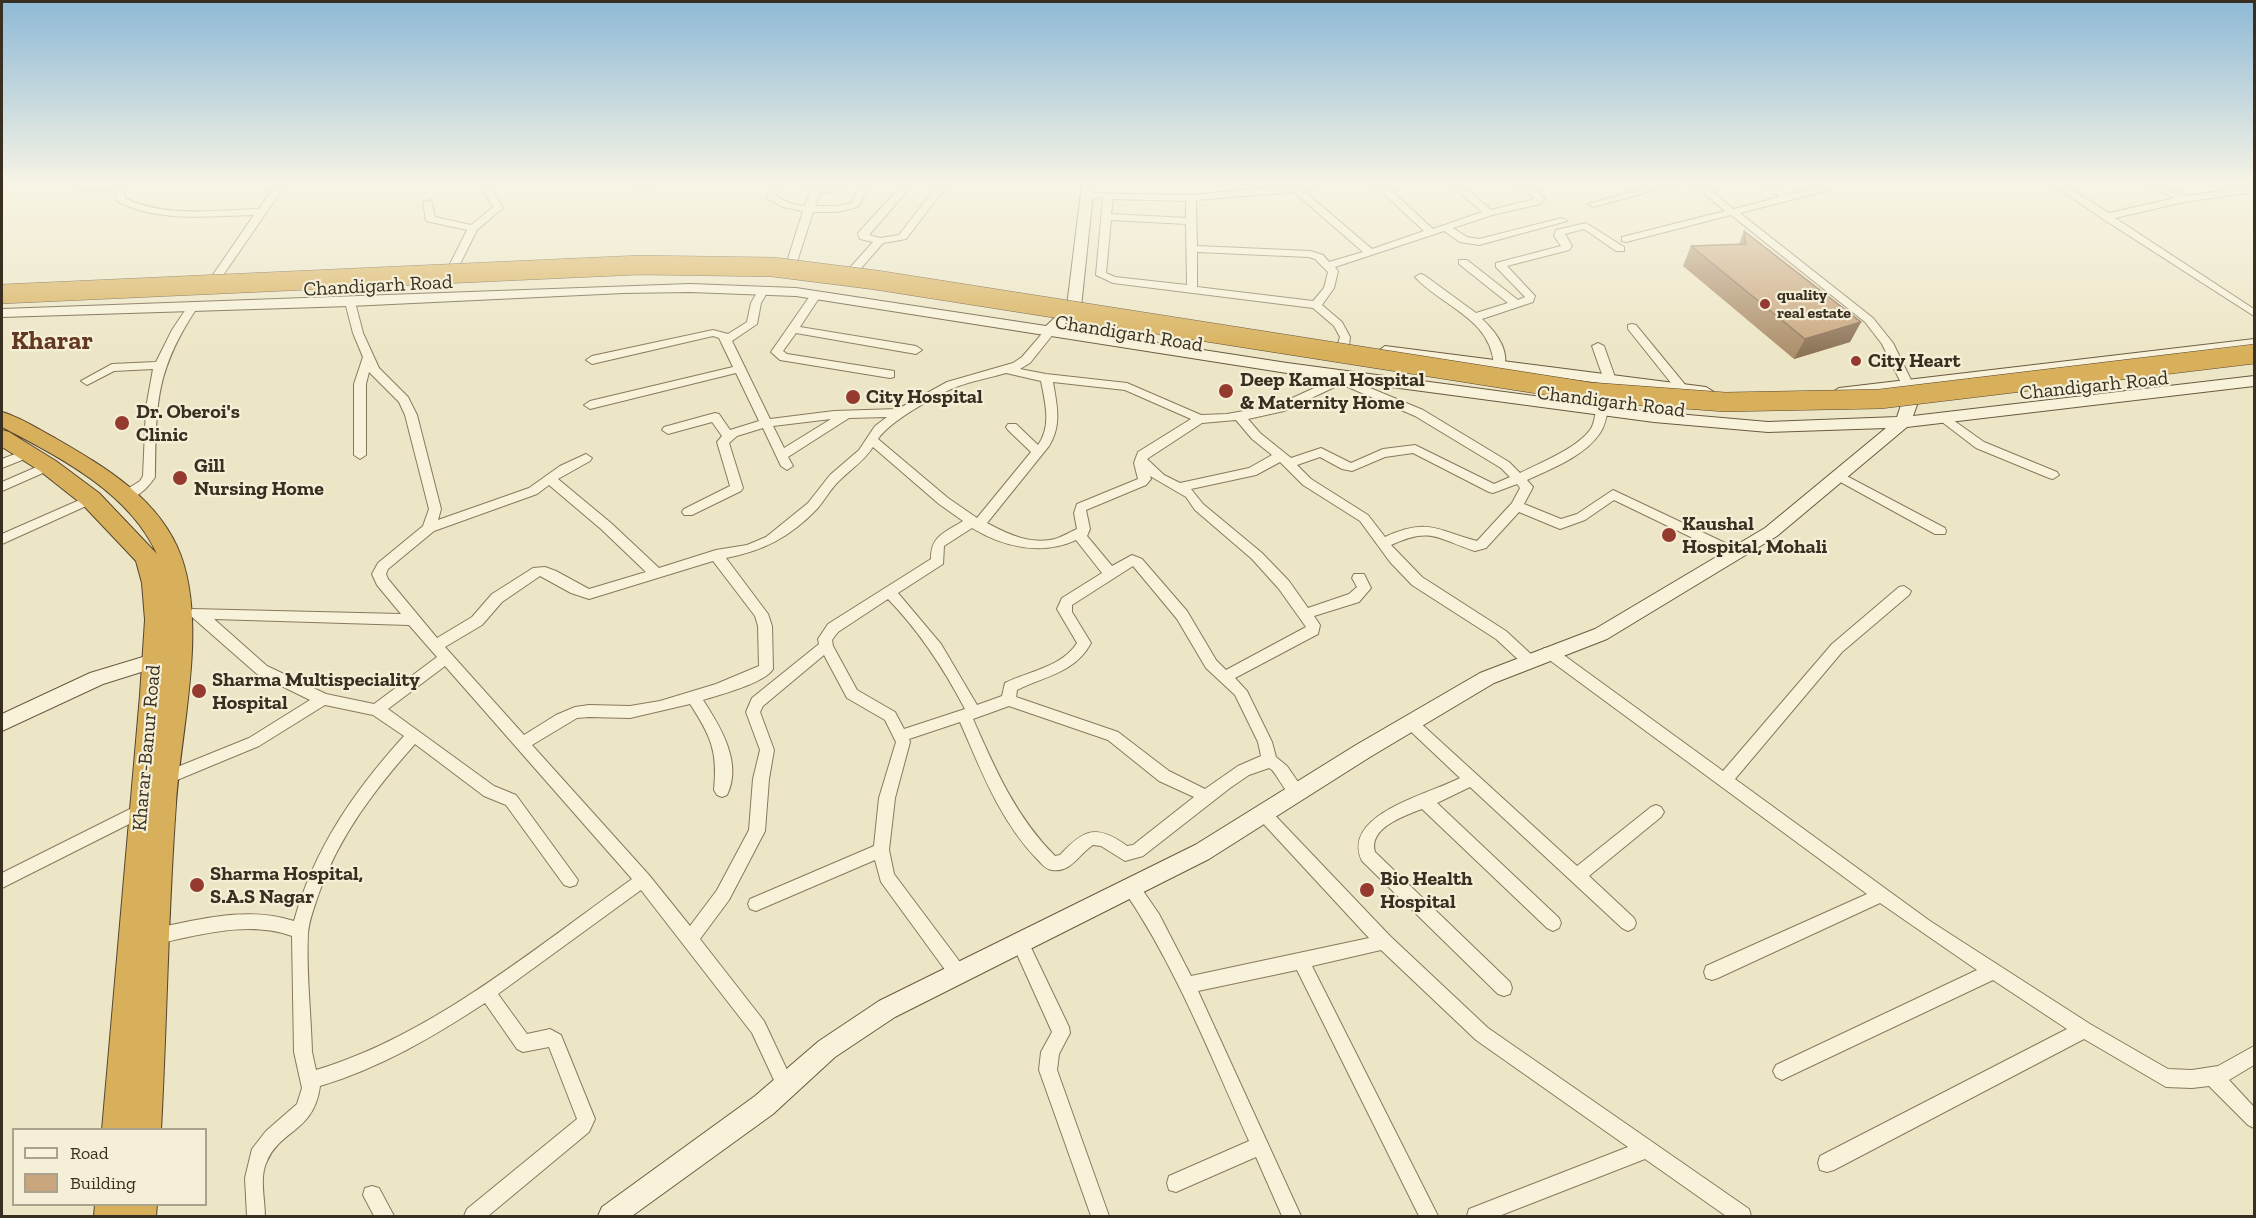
<!DOCTYPE html>
<html>
<head>
<meta charset="utf-8">
<style>
  body { margin:0 }
  #map { position:relative; width:2256px; height:1218px; overflow:hidden; background:#ede6c6; font-family:"Zilla Slab",serif }
  canvas { display:block }
  .frame { position:absolute; inset:0; border:3px solid #382f20; pointer-events:none }
  .legend { position:absolute; left:12px; top:1128px; width:195px; height:78px; box-sizing:border-box; background:#f4efd6; border:2px solid #a9a28d; margin:0; padding:8px 10px; list-style:none; font-size:18px; color:#382f20 }
  .legend li { display:flex; align-items:center; gap:12px; height:30px }
  .legend b { width:30px; border:2px solid #a9a28d }
</style>
</head>
<body>
<div id="map">
<canvas width="2256" height="1218"></canvas>
<div class="frame"></div>
<ul class="legend">
<li><b style="height:8px;background:#f8f2da"></b>Road</li>
<li><b style="height:16px;background:#c9a67e"></b>Building</li>
</ul>
</div>
<script>
const g = document.querySelector('canvas').getContext('2d');
g.lineJoin = 'round';
function strokePath(path, color, width, dash) { g.strokeStyle = color; g.lineWidth = width; g.lineCap = dash ? 'butt' : 'round'; g.setLineDash(dash || []); g.stroke(path); }
function fillPath(path, color) { g.fillStyle = color; g.fill(path, 'evenodd'); }
function drawText(font, color, halo, rows, align = 'center') {
  g.font = font + ' "Zilla Slab",serif'; g.lineWidth = 4.5; g.setLineDash([]); g.textBaseline = 'middle'; g.strokeStyle = halo; g.fillStyle = color; for (const [text, x, y, turn = 0] of rows) {
    g.save(); g.translate(x, y); g.rotate((+turn || 0) * Math.PI / 180); g.textAlign = isNaN(turn) ? turn : align; if (halo) g.strokeText(text, 0, 0); g.fillText(text, 0, 0); g.restore();
  }
}
const street = new Path2D(`
  M71,184H127L123,187L125,198C164,218 215,210 259,209L276,184H286L219,281L215,282L210,279L254,215C209,216 158,223 117,201L114,188C100,191 83,191 71,184Z
  M479,184H489L503,208L477,230L457,270H449L448,268L467,230L426,221L423,202L431,200L435,217L471,225L493,207Z
  M635,184H652L638,189L633,186Z
  M773,184H783L776,196L789,203L805,206L810,192L802,184H812L814,187C825,191 833,184 845,184L833,192L819,194L815,206H837L851,203L861,184H871L858,207L837,212H813L796,265L791,268L786,265L803,211L783,207L768,199L766,197Z
  M903,184H913L869,235L880,238L899,235L938,184H948L906,239L883,243L855,275H847V271L873,242L860,239L858,233Z
  M1305,184H1322L1303,190L1372,249L1424,231L1373,184H1384L1433,229L1482,212L1450,184H1461L1491,210L1534,199L1518,184H1529L1545,199L1540,204L1492,215L1453,228L1467,237L1479,239L1562,218L1567,221L1479,245L1460,242L1444,231L1335,267L1338,271L1334,288L1322,305L1342,322L1350,337L1349,346L1343,349L1337,346L1340,337L1334,326L1313,308L1113,283L1096,275L1103,198L1085,197V193L1191,195ZM1294,192L1363,252L1329,262L1323,255L1310,251L1197,246L1196,200ZM1113,199L1186,201V218L1111,214ZM1111,220L1186,224L1187,285L1115,277L1106,273ZM1197,252L1309,257L1315,259L1328,272L1324,288L1313,301L1197,287Z
  M1661,184H1677L1593,207L1588,204Z
  M1692,184H1703L1734,209L1779,197L1763,184H1774L1788,195L1820,187L1823,184H1833L1826,191L1740,213L1873,318L1893,343L1913,384L1911,387H1903L1882,344L1865,322L1731,215L1626,242L1622,241V237L1725,211Z
  M2052,184H2063L2109,213L2175,198L2147,184H2160L2185,196L2227,190L2218,184H2230L2238,189L2254,186V192L2184,202L2115,218L2254,309V316L2103,219Z
  M1586,223L1624,247V251H1616L1584,229L1565,234L1572,246L1569,250L1507,266L1535,296L1533,302L1482,319C1495,331 1510,350 1504,369L1500,370L1494,366C1492,319 1443,307 1415,277L1420,274L1424,275L1476,313L1508,303L1459,264V260H1467L1518,300L1525,297L1496,267V263L1561,246L1554,236L1556,230Z
  M763,288L768,291L761,303L757,324L732,341L770,419L834,411L898,409L947,382L1013,363L1022,357L1046,329H1054V333L1030,363L1020,369L1046,374L1127,383L1201,415L1227,414L1277,405L1347,373L1353,377L1351,380L1423,410L1509,462L1520,473C1540,463 1577,448 1590,430C1595,424 1594,414 1598,407H1606L1608,410C1606,418 1605,426 1600,433C1585,456 1551,469 1527,480L1533,487L1524,504L1561,519L1577,514L1613,490L1740,550L1741,553L1735,558L1730,556L1614,500L1585,520L1560,529L1519,512L1486,548L1475,551C1438,539 1431,526 1391,545L1422,577L1506,631L1533,656L1535,660L1533,664H1523L1496,639L1412,585L1390,562L1360,521L1303,485L1280,462L1256,475L1191,489L1203,504L1262,553L1289,581L1308,608L1349,594L1357,587L1352,578L1354,574H1364L1371,588L1359,602L1314,616L1320,625L1318,634L1235,678L1247,691L1272,742L1276,757L1287,766L1305,792L1302,797C1288,802 1281,780 1272,770L1269,768L1249,775L1230,788L1143,856L1125,861L1101,846L1093,845C1079,854 1071,873 1052,870C1045,869 1041,863 1037,859C1000,821 981,770 960,722L909,739L910,742L895,798L889,850L894,874L963,966L965,972L963,978L957,980L951,978L881,882L875,860L756,911L750,909L748,904L750,899L874,846L879,798L896,742L885,720L847,698L824,655L763,706L760,712L774,750L769,779L765,831L729,900L700,939L764,1021L795,1087L792,1093L786,1096L780,1093L752,1033L641,890L498,994L527,1034L550,1029L561,1035L595,1119L589,1132L488,1216H464L467,1209L577,1119L549,1047L523,1052L517,1049L485,1003C433,1037 380,1068 320,1086C314,1132 281,1129 267,1161C259,1177 265,1199 265,1216H247L245,1178L252,1149L266,1131L297,1104L302,1088L294,1052L292,936C248,920 200,935 156,944L150,941L148,936L150,931L156,928C201,919 249,906 294,921C314,849 354,791 404,736L373,715L325,705L259,746L165,785L160,784L157,779L160,774L249,738L310,700L257,674L192,617L190,613L192,609L401,614L377,585L372,574L378,563L423,526L429,509L405,415L399,402L369,372L366,384V455L360,459L354,455V384L363,357L353,333L345,302L350,299L355,302L363,333L379,368L408,397L417,415L441,509L438,520L529,488L560,466L586,454L592,458L590,461L558,479L611,523L659,568L716,550L747,545L766,537L808,503L830,475L859,450L875,426L887,417L849,418L788,457L793,466L787,470L781,466L763,428L737,436L729,443L743,488L741,491L692,515H684L682,512L684,509L730,486L717,442L722,436L712,422L668,434L662,430L664,427L715,413L719,414L730,430L759,421L736,373L590,409L584,405L590,401L733,367L719,338L713,336L592,364L586,360L592,356L713,330L728,334L747,322L751,303L759,289ZM1006,373L1041,381C1045,402 1052,426 1038,445L1016,424H1008L1006,427L1008,430L1031,452L977,518L948,498L878,439C890,421 935,396 956,387C972,381 989,378 1006,373ZM1053,382L1125,390L1191,419L1138,452L1134,463L1138,479L1077,504L1074,513L1077,529C1070,532 1062,537 1055,539C1031,545 1007,534 987,523L1049,446C1062,425 1057,406 1053,382ZM1341,384L1415,416L1501,468L1510,477L1494,484L1415,445L1383,449L1351,463L1321,448L1291,458L1260,433L1248,419L1284,411ZM831,419L784,448L773,426ZM1236,420L1252,439L1272,455L1249,468L1180,483L1164,475L1147,459L1202,423ZM873,447L939,504L963,521C946,532 930,536 931,559L828,624L818,639L819,644L752,698L746,712L760,750L753,779L749,830L717,890L690,926L649,875L532,745L577,718L589,717L630,718L690,704C711,736 718,752 714,790L717,795L722,797L727,795C743,763 720,726 703,700C719,695 765,683 773,669L772,626L768,614L726,558C763,551 790,537 817,509C825,500 831,488 840,480C851,469 864,461 873,447ZM1413,453L1489,492L1493,493L1517,484L1520,488L1512,503L1477,541C1437,531 1429,517 1385,537L1368,515L1311,479L1297,465L1320,457L1342,469L1352,471L1385,457ZM1150,476L1186,497L1195,510L1252,559L1279,589L1306,627L1226,670L1216,660L1187,611L1142,559L1132,555L1112,566L1087,536L1090,529L1086,510L1146,485L1151,479ZM549,485L601,529L646,572L589,589L556,571L545,567L533,568L492,594L472,617L437,638L388,579L386,574L388,569L434,531L537,494ZM972,528C1003,547 1041,556 1076,540L1102,573L1062,598L1057,609L1077,643C1062,667 1029,671 1005,683L1002,696L977,705L941,644L898,593L943,564L944,546ZM713,561L755,616L758,626L759,666L716,684L660,701L630,706L589,705L575,707L556,715L524,735L445,647L482,625L502,602L540,576L571,593L589,599ZM1133,566L1177,619L1206,668L1235,695L1258,742L1261,756L1238,766L1205,789L1169,771L1118,732L1016,697L1017,690C1045,676 1075,673 1091,643L1072,612V605ZM888,599C920,632 944,669 965,709L904,729L895,712L857,690L833,646L832,640L838,632ZM214,619L409,625L437,657L374,704L326,694L267,666ZM445,666L632,879C535,948 431,1036 316,1070L312,1052C311,1013 306,972 308,933C309,920 315,905 319,893C339,836 375,789 415,744L484,796L506,805L564,885L570,887L576,885L578,880L516,795L494,786L388,709ZM1009,706L1108,740L1159,781L1194,797L1133,845L1127,846C1097,824 1084,829 1060,855L1055,856C1016,817 995,769 973,719Z
  M816,292L821,295L800,327L916,346L922,350L916,354L796,333L783,351L787,354L894,371V377L890,378L780,360L771,352L812,293Z
  M192,305L197,308C155,371 156,404 155,477C148,488 134,502 121,499L119,496L121,493L140,481L143,476L146,408L153,369L114,371L87,385L81,381L112,364L156,362L172,330L188,306Z
  M1632,324L1636,325L1687,387V393H1679L1628,329V325Z
  M1598,343L1604,346L1616,380L1614,383L1610,384L1604,380L1592,346Z
  M1946,415L1984,442L2057,472L2059,475L2053,479L2049,478L1976,448L1942,422L1940,419Z
  M28,449L32,450L34,453L32,456L2,468V459Z
  M48,462L52,463L54,466L52,469L2,491V482Z
  M1839,472L1945,528L1946,531L1945,534H1935L1835,479L1833,476L1835,473Z
  M91,495L97,499L95,502L2,544V534Z
  M1904,586L1911,591L1909,595L1842,652L1735,779L1930,921L2090,1024L2168,1069L2192,1070L2218,1066L2254,1046V1065L2229,1080L2254,1107V1128L2248,1125L2209,1086L2192,1088L2166,1087L2084,1039L1834,1170L1827,1172L1820,1170L1818,1163L1820,1156L2067,1029L1993,980L1788,1077L1782,1080L1776,1077L1773,1071L1776,1065L1977,970L1880,903L1718,978L1712,980L1706,978L1704,972L1706,966L1867,894L1544,656L1542,652L1544,648H1554L1723,771L1832,644L1899,587Z
  M1411,717L1416,719L1577,866L1651,807L1656,805L1661,807L1664,812L1661,817L1589,876L1634,918L1636,923L1634,928L1628,931L1622,928L1470,787L1437,803L1559,918L1561,923L1559,928L1553,931L1547,928L1422,809C1404,816 1368,828 1375,852L1510,982L1512,988L1510,994L1504,996L1498,994L1362,861C1340,814 1430,794 1460,778L1406,727L1404,723L1406,719Z
  M142,803L147,805L150,810L147,815L2,888V873Z
  M1264,807L1269,809L1390,936L1488,1028L1749,1209L1751,1216H1726L1645,1159L1499,1216H1467L1469,1209L1628,1147L1476,1040L1381,950L1312,966L1438,1216H1419L1297,970L1198,991L1301,1216H1282L1256,1157L1176,1192L1169,1190L1167,1183L1169,1176L1249,1141C1211,1057 1177,969 1125,892L1123,887L1125,882L1131,880L1137,882L1159,914L1191,976L1369,938L1259,819L1256,814L1259,809Z
  M1019,933L1025,935L1069,1027L1070,1033L1059,1054L1057,1070L1109,1216H1091L1039,1070L1041,1052L1052,1032L1011,941L1013,935Z
  M372,1186L379,1188L394,1216H374L363,1195L365,1188Z`);
const secondary = new Path2D(`
  M1082,184H1094L1081,307L1061,328L1287,363L1654,412L1768,422L1897,417L1902,402L1900,391L1834,397L1831,393L1839,388L2254,339V349L1915,389L1918,402L1913,416L2254,376V386L1907,427L1777,536L1607,639L1494,683L1370,757L1209,859L895,1017L835,1057L773,1114L632,1216H598L602,1207L755,1096L819,1041L879,1001L1195,845L1356,745L1480,673L1595,629L1765,528L1886,428L1768,432L1654,422L1287,373L796,296L690,292L623,293L350,306L2,317V309L690,284L796,288L1046,326L1067,306Z
  M1385,346L1706,387L1714,392L1706,397L1380,354L1378,351Z
  M166,650L173,652L175,657L173,662L103,684L2,731V714L90,673Z`);
const highway = new Path2D(`
  M2,412C20,417 38,429 55,438C105,467 160,499 181,556C207,629 181,728 176,804C168,912 167,1021 161,1130H102L140,695L145,620L142,583L136,561L83,505L40,471L2,447V430L9,432L56,461L99,493L157,554C129,492 59,457 2,427Z
  M95,1204H157L156,1216H94Z`);
strokePath(street, '#88795d', 2);
strokePath(secondary, '#6a5a40', 2);
strokePath(highway, '#564630', 2);
fillPath(street, '#f8f2da');
fillPath(secondary, '#f8f2da');
fillPath(highway, '#d8b05b');
const highwayBridge = new Path2D(`
  M2,294L640,265L773,267L876,280L1589,392L1725,402L1880,399L2254,354`);
strokePath(highwayBridge, '#564630', 20, []);
strokePath(highwayBridge, '#d8b05b', 19);
fillPath(new Path2D(`
  M1744,231L1861,322L1850,342L1794,359L1683,266L1691,246L1739,244Z`), '#ad8f6c');
fillPath(new Path2D(`
  M1861,322L1850,342L1794,359L1805,339Z`), '#8d7458');
const building = new Path2D(`
  M1744,231L1861,322L1805,339L1691,246L1746,244Z`);
fillPath(building, '#c9a67e');
strokePath(building, '#8d7458', 1.5);
const sky = g.createLinearGradient(0, 0, 0, 354);
sky.addColorStop(0, '#8eb9d6');
sky.addColorStop(0.52, '#f7f4e5');
sky.addColorStop(1, '#f7f4e500');
g.fillStyle = sky;
g.fillRect(0, 0, 2256, 354);
for (const [x, y, r, color] of [
  [1765,304,6,"#943a2f"],
  [1856,361,6,"#943a2f"],
  [1226,391,8,"#943a2f"],
  [853,397,8,"#943a2f"],
  [122,423,8,"#943a2f"],
  [180,478,8,"#943a2f"],
  [1669,535,8,"#943a2f"],
  [199,691,8,"#943a2f"],
  [197,885,8,"#943a2f"],
  [1367,890,8,"#943a2f"]
]) { const dot = new Path2D(); dot.arc(x, y, r, 0, 2 * Math.PI); g.fillStyle = color; g.fill(dot); strokePath(dot, '#f4efd6', 2); }
drawText('bold 16px', '#382f20', '#f4efd6', [
  ["quality",1777,295],
  ["real estate",1777,313]
], 'left');
drawText('20px', '#382f20', '#f4efd6', [
  ["Chandigarh Road",378,286,-3],
  ["Chandigarh Road",1129,334,9],
  ["Chandigarh Road",2094,386,-6],
  ["Chandigarh Road",1611,402,7],
  ["Kharar-Banur Road",147,748,-85]
]);
drawText('bold 20px', '#382f20', '#f4efd6', [
  ["City Heart",1868,361],
  ["Deep Kamal Hospital",1240,380],
  ["& Maternity Home",1240,403],
  ["City Hospital",866,397],
  ["Dr. Oberoi's",136,412],
  ["Clinic",136,435],
  ["Gill",194,466],
  ["Nursing Home",194,489],
  ["Kaushal",1682,524],
  ["Hospital, Mohali",1682,547],
  ["Sharma Multispeciality",212,680],
  ["Hospital",212,703],
  ["Sharma Hospital,",210,874],
  ["S.A.S Nagar",210,897],
  ["Bio Health",1380,879],
  ["Hospital",1380,902]
], 'left');
drawText('bold 26px', '#643721', '#f4efd6', [
  ["Kharar",52,342]
]);
</script>
</body>
</html>
